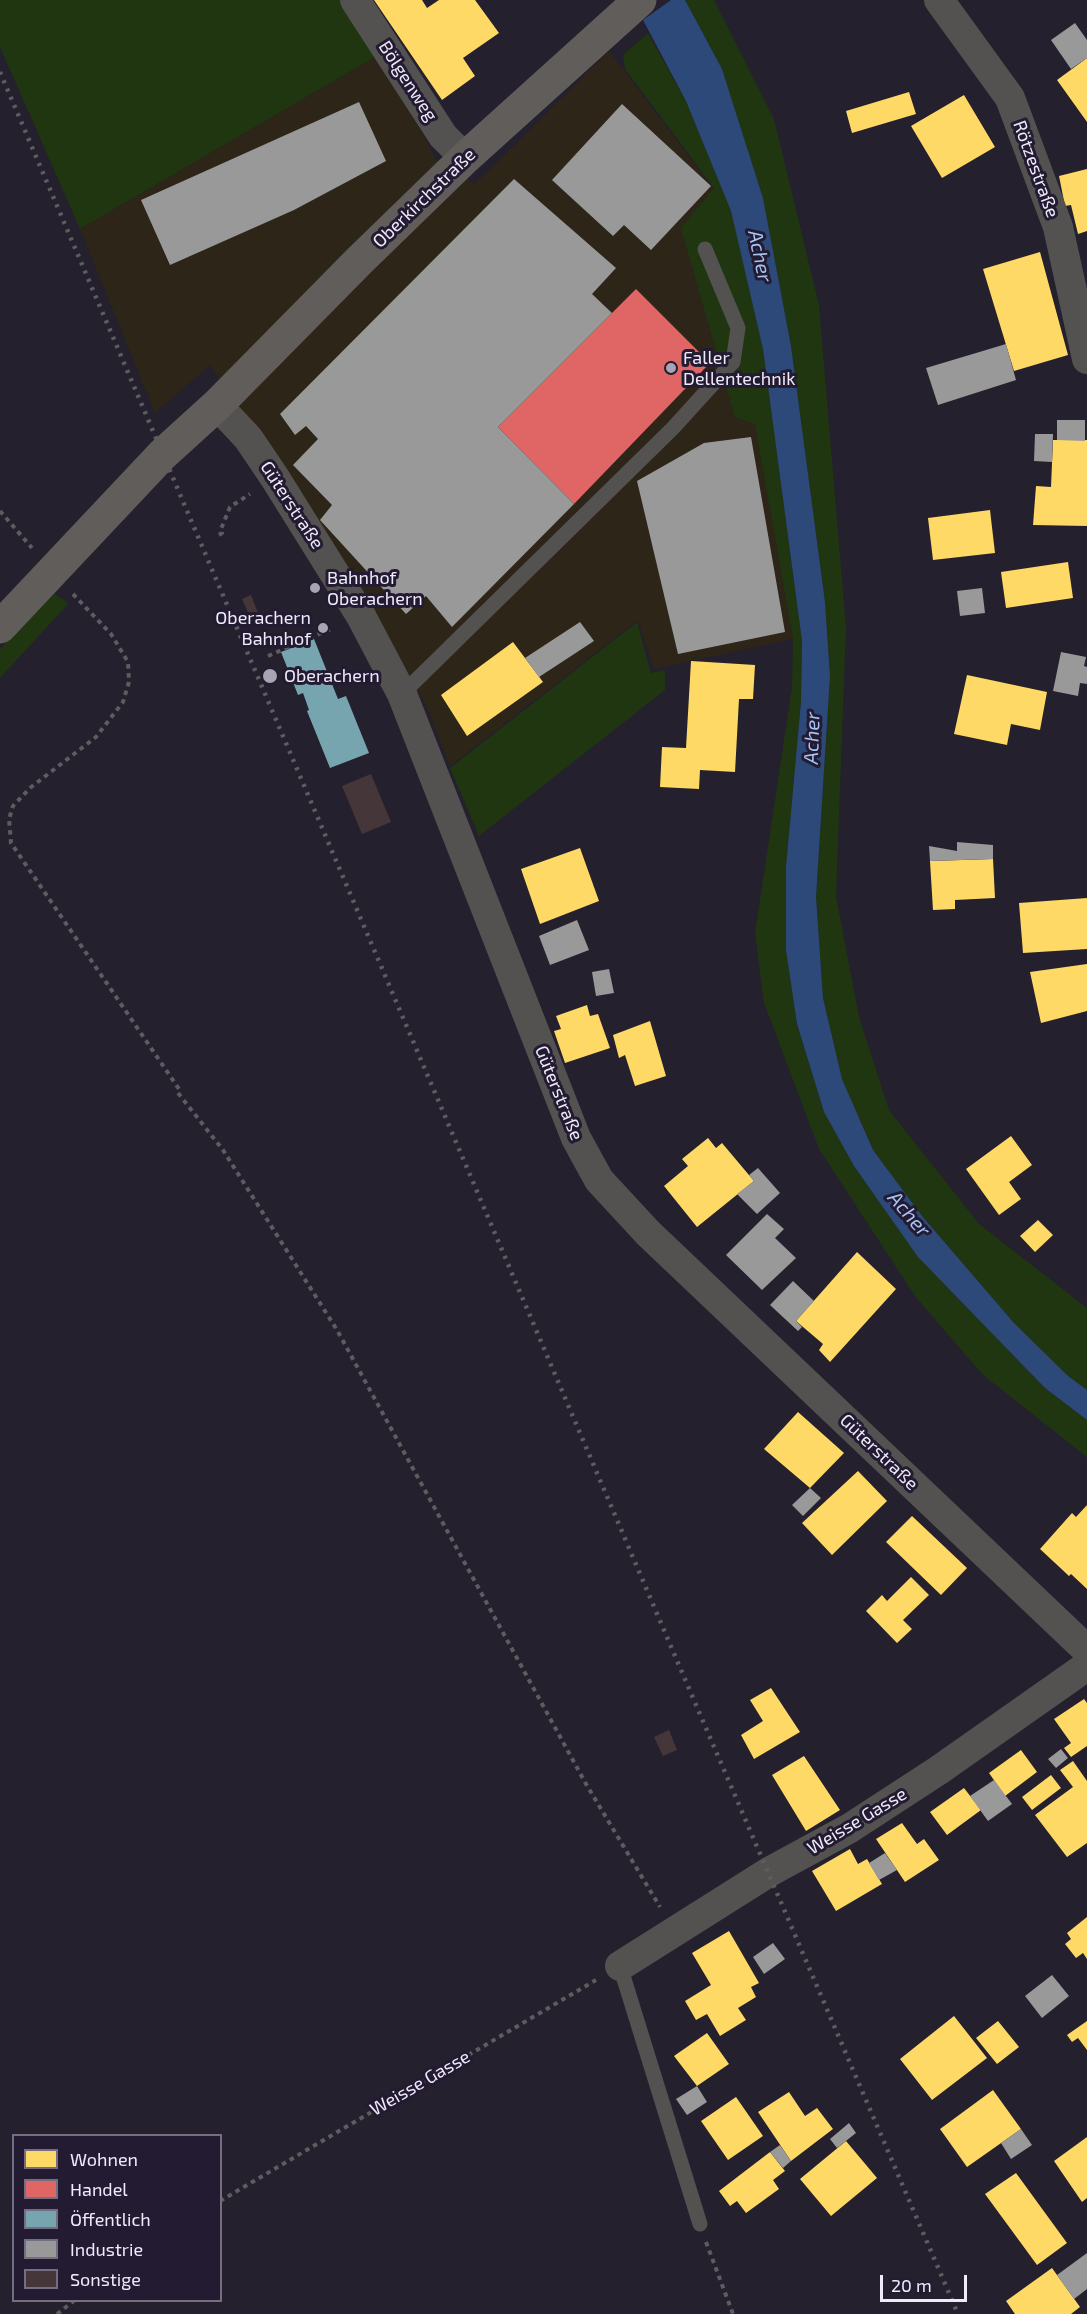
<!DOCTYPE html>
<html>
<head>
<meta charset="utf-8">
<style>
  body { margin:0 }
  #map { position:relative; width:1087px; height:2314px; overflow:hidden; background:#24202d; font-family:"Exo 2",sans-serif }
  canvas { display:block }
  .legend { position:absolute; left:12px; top:2134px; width:210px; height:168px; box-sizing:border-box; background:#231b32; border:2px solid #756e82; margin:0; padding:8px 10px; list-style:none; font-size:18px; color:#efebfa }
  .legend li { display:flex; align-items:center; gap:12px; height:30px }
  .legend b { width:30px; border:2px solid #756e82 }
  .scale { position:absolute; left:880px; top:2275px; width:87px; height:27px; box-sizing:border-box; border:3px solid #efebfa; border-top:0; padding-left:8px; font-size:18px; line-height:21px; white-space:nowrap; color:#efebfa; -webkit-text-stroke:4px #231b32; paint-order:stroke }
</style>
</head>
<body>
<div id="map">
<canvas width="1087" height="2314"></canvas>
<ul class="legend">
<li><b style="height:16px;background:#ffd966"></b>Wohnen</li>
<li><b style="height:16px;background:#e06666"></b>Handel</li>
<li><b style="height:16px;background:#76a5af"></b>Öffentlich</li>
<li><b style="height:16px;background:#999"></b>Industrie</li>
<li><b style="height:16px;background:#453739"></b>Sonstige</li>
</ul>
<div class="scale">20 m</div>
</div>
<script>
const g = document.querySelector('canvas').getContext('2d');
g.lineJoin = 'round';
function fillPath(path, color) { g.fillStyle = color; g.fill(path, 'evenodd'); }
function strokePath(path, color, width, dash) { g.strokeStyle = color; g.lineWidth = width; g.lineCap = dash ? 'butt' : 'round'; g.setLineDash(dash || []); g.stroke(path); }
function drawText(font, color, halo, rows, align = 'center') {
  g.font = font + ' "Exo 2",sans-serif'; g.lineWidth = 6; g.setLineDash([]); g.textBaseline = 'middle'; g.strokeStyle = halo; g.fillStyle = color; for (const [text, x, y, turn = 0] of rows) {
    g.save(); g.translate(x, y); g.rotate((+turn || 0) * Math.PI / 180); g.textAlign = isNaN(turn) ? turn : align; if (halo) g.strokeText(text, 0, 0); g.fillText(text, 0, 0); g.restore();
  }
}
fillPath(new Path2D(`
  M609,51L714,189L793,639L654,669L638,620L450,766L426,705L328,537L210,365L155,413L80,229L380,54L436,159L475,184Z`), '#2e2519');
fillPath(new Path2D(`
  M0,0H342L380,54L80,229L0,47Z
  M685,0H714L774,119L819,305L846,628L836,896L859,1017L889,1110L979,1224L1087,1308V1390L1068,1376L1014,1323L922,1216L873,1150L842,1079L823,998L816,897L830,676L825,602L791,346L763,198L722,69Z
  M648,33L686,101L731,211L763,349L802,641L801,702L786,867V950L797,1025L824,1112L854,1166L918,1257L1045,1388L1087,1420V1457L983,1375L915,1296L819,1149L764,1003L755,933L792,687L793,639L755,424L735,417L681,228L714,188L625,69L623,55Z
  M53,593L69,603L0,678V649Z
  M637,622L651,673L665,670V690L479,836L450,768Z`), '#1f3611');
fillPath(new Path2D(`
  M671,0H685L722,69L763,198L791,346L825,602L830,676L816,897L823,998L842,1079L873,1150L922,1216L1014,1323L1068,1376L1087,1390V1420L1045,1388L918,1257L854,1166L824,1112L797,1024L786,950V867L801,702L802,641L763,349L731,211L686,101L643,20Z`), '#2d497a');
fillPath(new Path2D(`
  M374,0H422L427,8L439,0H475L499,33L463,58L475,76L442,100Z
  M1087,58V122L1057,80Z
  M909,92L916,114L852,133L846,111Z
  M964,95L995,147L942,178L911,126Z
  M1087,169V231L1078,234L1071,205L1065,206L1059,176Z
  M1040,252L1068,355L1014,371L983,269Z
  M1053,440H1087V526L1033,525L1036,486L1051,487Z
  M990,510L995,553L933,560L928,518Z
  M1068,562L1073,598L1006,608L1001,572Z
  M513,642L543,682L467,736L441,695Z
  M691,661L755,665L753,699H739L735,772L700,770L699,789L660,787L662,747L686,748Z
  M967,675L1047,692L1040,730L1011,724L1007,745L954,734Z
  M580,848L599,901L540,924L521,869Z
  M993,859L995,898L955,900V909L933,910L930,861Z
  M1087,898V949L1023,953L1019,903Z
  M1087,964V1011L1041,1023L1030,972Z
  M587,1005L590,1016L598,1014L610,1048L565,1063L554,1031L561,1029L556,1016Z
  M650,1021L666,1076L635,1086L625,1055L619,1058L613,1035Z
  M1011,1136L1032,1165L1009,1182L1021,1199L999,1215L966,1169Z
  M708,1138L716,1148L722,1143L754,1181L697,1227L664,1186L688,1166L682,1159Z
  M1038,1220L1053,1235L1035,1252L1020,1236Z
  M857,1252L896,1289L830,1362L819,1350L823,1344L796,1321Z
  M798,1412L844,1453L810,1488L764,1449Z
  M858,1471L887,1501L832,1555L802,1523Z
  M1087,1505V1589L1071,1574L1069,1576L1040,1549L1072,1513L1076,1517Z
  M912,1516L967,1568L941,1595L886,1542Z
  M911,1577L929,1595L903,1620L912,1629L897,1643L866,1611L882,1595L887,1601Z
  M771,1688L800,1732L754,1759L741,1735L763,1721L750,1700Z
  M1084,1699L1087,1703V1746L1071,1757L1064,1748L1071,1743L1054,1719Z
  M1021,1750L1037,1772L1005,1796L989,1773Z
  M804,1756L840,1810L806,1831L772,1775Z
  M1073,1761L1087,1781V1843L1067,1857L1035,1815L1073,1787L1060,1770Z
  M1051,1775L1061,1788L1032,1810L1022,1797Z
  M964,1788L981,1810L947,1835L930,1812Z
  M902,1823L917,1844L924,1839L939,1860L905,1882L876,1839Z
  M850,1849L858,1864L867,1859L882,1884L836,1911L812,1871Z
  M1087,1917V1959L1083,1953L1076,1958L1065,1944L1071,1939L1067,1933Z
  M729,1931L759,1983L751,1987L756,1997L738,2008L746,2020L720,2036L707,2014L696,2020L685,2001L711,1985L692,1953Z
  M954,2016L987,2058L932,2100L900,2059Z
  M998,2021L1019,2047L997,2064L976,2038Z
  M1087,2021V2050L1078,2038L1072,2042L1067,2035Z
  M707,2033L729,2064L697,2086L674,2056Z
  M993,2090L1021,2129L967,2167L940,2129Z
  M789,2092L805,2116L817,2108L833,2129L791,2161L758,2112Z
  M736,2097L763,2136L728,2160L701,2121Z
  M1087,2137V2198L1082,2202L1054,2161Z
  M846,2141L877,2178L831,2216L800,2179Z
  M770,2152L785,2171L773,2180L779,2189L746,2213L737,2201L730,2206L719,2191Z
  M1016,2173L1067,2243L1037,2265L985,2194Z
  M1052,2268L1080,2307L1071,2314H1015L1006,2301Z`), '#ffd966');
fillPath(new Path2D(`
  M636,289L710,363L574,504L498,427Z`), '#e06666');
fillPath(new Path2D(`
  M314,639L338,699L346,696L369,753L330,768L307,711L309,710L303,693L298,695L281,652Z`), '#76a5af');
fillPath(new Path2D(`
  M1075,23L1087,40V58L1071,69L1051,40Z
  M359,102L386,161L294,210L170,265L141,200Z
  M622,104L711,186L651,250L624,225L613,236L552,180Z
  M514,179L616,268L592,294L612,313L498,427L574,504L452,627L426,596L406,614L320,520L332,505L293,465L318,439L306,426L295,435L280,414Z
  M1006,344L1016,380L938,405L926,368Z
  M1057,420H1085V441L1057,440Z
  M1035,434H1053L1052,462L1034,461Z
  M751,437L785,632L678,654L637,481L704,443Z
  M982,588L985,613L960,616L957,591Z
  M580,622L594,641L539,677L525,658Z
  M1061,652L1086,657L1084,666L1087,667V684L1080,683L1078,696L1053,691Z
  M957,842L993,845V859L930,861L929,846L957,851Z
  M577,920L589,950L550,965L539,936Z
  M609,969L614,993L596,996L592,972Z
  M758,1168L780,1193L757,1214L737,1194L754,1181L749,1175Z
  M767,1214L784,1229L775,1238L796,1258L762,1290L726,1255Z
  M793,1281L814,1301L796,1321L802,1327L798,1331L770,1305Z
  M810,1488L821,1498L803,1516L792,1505Z
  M1061,1749L1068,1758L1056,1768L1048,1759Z
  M994,1780L1012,1804L988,1821L970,1796Z
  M885,1853L897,1870L879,1880L869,1863Z
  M773,1943L785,1959L764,1974L753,1957Z
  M1052,1975L1069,1996L1042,2018L1025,1996Z
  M697,2086L707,2102L687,2115L676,2099Z
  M849,2123L856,2133L837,2148L830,2139Z
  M1021,2129L1032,2145L1011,2159L1001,2143Z
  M780,2145L791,2161L783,2168L770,2152Z
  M1087,2253V2289L1074,2299L1057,2275Z`), '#999');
fillPath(new Path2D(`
  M251,595L258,613L250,617L242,599Z
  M371,774L391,822L362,834L342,786Z
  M669,1730L677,1750L663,1756L654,1737Z`), '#453739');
strokePath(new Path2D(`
  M0,511L32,548
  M219,535L222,533L221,529L230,507L250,494
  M73,594L111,634L128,662L129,682L123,702L96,737L30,788L13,806L9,819L11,843L179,1089L178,1093L223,1150L337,1330L586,1784L660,1907
  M268,656L333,628
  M220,2201L596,1980
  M706,2242L733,2314
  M57,2314L75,2300`), '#5d5c5f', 4, [4.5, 4.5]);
strokePath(new Path2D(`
  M402,694L673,428L733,362L738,328L705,249
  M620,1966L700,2224`), '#545251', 15);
strokePath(new Path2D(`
  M355,0L443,136L465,158
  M939,0L1010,98L1058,227L1087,359
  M217,405L248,438L275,478L361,616L402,694L576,1138L599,1180L648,1233L1087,1650
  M620,1966L769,1872L850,1828L939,1770L1087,1666`), '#545251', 30);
strokePath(new Path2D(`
  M0,627L162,455L217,405L359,261L465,158L640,0`), '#605d5b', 33);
strokePath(new Path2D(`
  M0,72L678,1663L958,2314`), '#5f5c60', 4.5, [3, 6]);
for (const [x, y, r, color] of [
  [671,368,6,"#a8a4b2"],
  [315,588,6,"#a8a4b2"],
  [323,628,6,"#a8a4b2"],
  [270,676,8,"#a8a4b2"]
]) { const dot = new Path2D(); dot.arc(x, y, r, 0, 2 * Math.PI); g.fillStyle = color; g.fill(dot); strokePath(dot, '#231b32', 2); }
drawText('18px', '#efebfa', '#231b32', [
  ["Bölgenweg",408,81,57],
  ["Rötzestraße",1036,169,70],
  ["Oberkirchstraße",424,198,-44],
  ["Güterstraße",292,505,57],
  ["Güterstraße",559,1093,68],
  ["Güterstraße",879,1452,44],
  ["Weisse Gasse",857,1821,-31],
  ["Weisse Gasse",420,2083,-30]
]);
drawText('18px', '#efebfa', '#231b32', [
  ["Faller",683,358],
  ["Dellentechnik",683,379],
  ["Bahnhof",327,578],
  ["Oberachern",327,599],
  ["Oberachern",311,618,"right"],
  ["Bahnhof",311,639,"right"],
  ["Oberachern",284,676]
], 'left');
drawText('italic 20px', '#a7c4f4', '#231b32', [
  ["Acher",760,256,78],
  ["Acher",812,738,-88],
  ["Acher",909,1214,49]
]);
</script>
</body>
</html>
